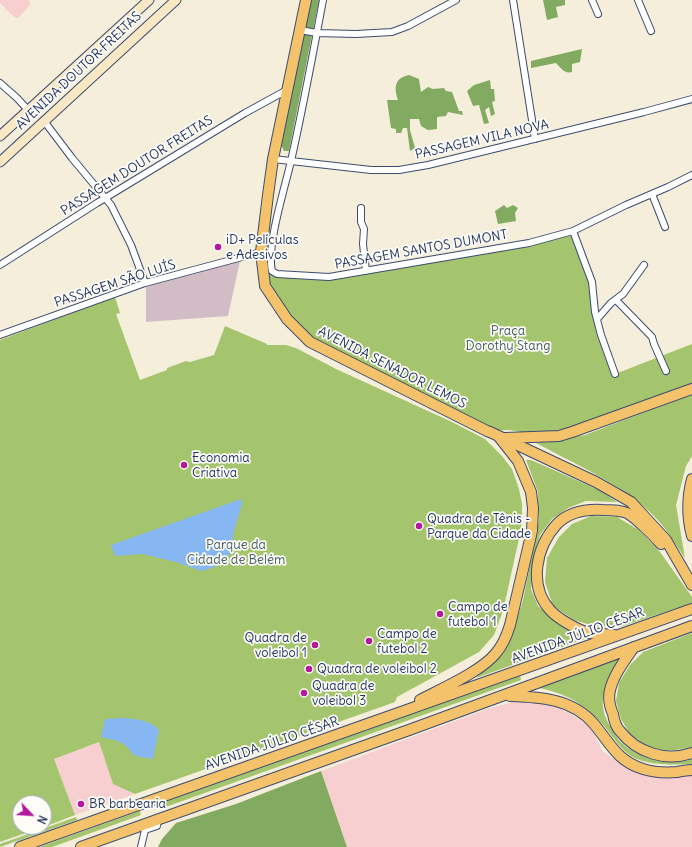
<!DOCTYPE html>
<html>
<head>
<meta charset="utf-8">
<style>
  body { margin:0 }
  #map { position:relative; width:692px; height:847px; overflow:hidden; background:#f4eeda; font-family:Delius,sans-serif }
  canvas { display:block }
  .north { position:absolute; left:12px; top:795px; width:40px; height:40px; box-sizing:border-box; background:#fdfcf7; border:1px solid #a3aaba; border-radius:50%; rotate:115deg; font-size:11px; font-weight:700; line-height:16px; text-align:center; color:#1b2f5e }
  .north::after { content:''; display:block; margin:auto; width:14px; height:18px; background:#b5179e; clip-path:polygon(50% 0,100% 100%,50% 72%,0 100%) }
</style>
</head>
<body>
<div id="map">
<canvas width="692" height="847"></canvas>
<div class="north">N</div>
</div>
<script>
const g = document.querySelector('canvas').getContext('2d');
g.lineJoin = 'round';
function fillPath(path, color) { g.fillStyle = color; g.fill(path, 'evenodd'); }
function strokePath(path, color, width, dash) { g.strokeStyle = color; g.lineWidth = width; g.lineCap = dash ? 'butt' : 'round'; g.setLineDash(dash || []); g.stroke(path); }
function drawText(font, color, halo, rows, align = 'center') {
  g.font = font + ' Delius,sans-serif'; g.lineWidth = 3.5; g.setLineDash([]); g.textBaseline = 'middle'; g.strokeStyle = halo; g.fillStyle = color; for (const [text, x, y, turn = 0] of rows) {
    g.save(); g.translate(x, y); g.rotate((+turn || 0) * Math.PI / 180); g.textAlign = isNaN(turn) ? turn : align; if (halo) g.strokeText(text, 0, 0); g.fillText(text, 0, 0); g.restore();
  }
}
fillPath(new Path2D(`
  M0,0H30L29,1L31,4L18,18L14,17L0,3Z
  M520,700L549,704L573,715L591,728L603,752L636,772L659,776L692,775V847H347L321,771L487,709Z
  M99,742L113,783L135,794L75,815L54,759Z`), '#f7cfd1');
fillPath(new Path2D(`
  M240,261L228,316L146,322V286Z`), '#d2bdc6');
fillPath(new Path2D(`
  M573,231L592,282L595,312L615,374L692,344V386L546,436L509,430L490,431L322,349L287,319L263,271H272L329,277L529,243Z
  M115,297L120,313L116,314L140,380L167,370V368L186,361L190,362L214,355L225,326L267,344V345H286L296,348L336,369L452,422L485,439L502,456L512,469L519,489L522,504V519L520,534L503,611L494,635L479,652L397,697L395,702L135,794L113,784L99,742L54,759L75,815L44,827V803H20V827H43L0,842V340Z
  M692,394V456L686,466L676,505L685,558C677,547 670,535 662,525C632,488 578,466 536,443L585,435Z
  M526,460H531L601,491L617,502L586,501L568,508L552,519L540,535L534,556L531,589L538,606L558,623L587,638L476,678L503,649L516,622L523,600L539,520L538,492Z
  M591,516L617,517L639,530L660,552L692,597V603L620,627L594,626L574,620L553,606L545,582L547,558L559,537L572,524Z
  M692,633V747L676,750H653L630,734L621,719L616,701L619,683L630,665L643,652Z
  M620,657C613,669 604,685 603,699C602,709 605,718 610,726C613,730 615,735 618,739C634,758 669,767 692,759V764C673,765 641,766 627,753C618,746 612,735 605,727C585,703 565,693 535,687Z
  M520,675L521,680L160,809L158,804Z
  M140,811L141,815L52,847H39Z
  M76,817L77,820L0,847V844Z`), '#a4c56e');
fillPath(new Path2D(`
  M309,0H319L289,151H284L280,142Z
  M543,0H565V5L556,7L558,17L547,20Z
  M582,49L580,62L572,64V72C564,74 561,68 556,63L531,68V61Z
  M409,75L419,79L421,92L428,87L433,89L444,88L446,91L452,92L459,111H462L463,115L448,112L446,116L437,117V129L428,130L421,126L419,119H410V130L415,148L410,151L407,128H403L401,133H396V129L391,128L387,100H398C394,88 394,78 409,75Z
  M490,80L491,89H494L495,101L492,102L495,114L491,116L489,107L485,110L489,123L484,124L479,105L473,106L467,91L474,85Z
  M504,205L507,208L513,205L518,208L515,213L516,221L498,224L495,211Z
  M321,771L347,847H158L162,839L176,823L236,804Z`), '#83aa61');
fillPath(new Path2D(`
  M241,499L242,504L233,534V546L229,555L215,567L201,571L176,562L142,554L115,556L111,545Z
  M123,718C135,719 151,720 159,730L153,759L135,756L126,746L118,741L101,737L105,719Z`), '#86b7f2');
const street = new Path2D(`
  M323,0C313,54 303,108 291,161C285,187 266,247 272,271L277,274L329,277L529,243L573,231L626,205L668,187L692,175
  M513,0L535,139
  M592,0L598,14
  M638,0L651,31
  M300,30L317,33L356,34L392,32L408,26L456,0
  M0,83L17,98L28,110
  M44,121L72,158L111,205L131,245L145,283
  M273,159L371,170H399L428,165L644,112L692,99
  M652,194L665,227
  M361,208V222L364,229L363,244L366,271
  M573,231L592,282L595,312L601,335L615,374
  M0,265L97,203L245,113L287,90
  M616,300L652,337L654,344L666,371
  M597,319L611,303L623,294L644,265
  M0,335L145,283L261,252
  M141,847L145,830L157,826L158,819`);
const secondary = new Path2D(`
  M0,136L149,0
  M0,162L176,0`);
const primary = new Path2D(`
  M306,0L273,159L268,195L261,252L265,286L287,319L310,342L487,431L490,432L596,482L631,502L666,540L692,585
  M505,438L559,436L572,432L692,389
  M692,479C687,498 687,517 692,536
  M614,635C606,634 597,634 589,633C578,630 558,619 550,610C528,585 536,547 557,524C569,512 587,509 603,510C610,510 620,510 627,513C636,518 653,535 661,544
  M634,647C625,660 614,674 610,690C608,698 610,707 613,714C614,720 616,727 620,731C637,753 666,762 692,753
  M510,696C541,697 573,699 594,724C610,743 617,761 643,769C653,772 666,773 677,772C682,771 687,770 692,770
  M420,700C441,689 482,671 496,653C503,645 507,635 510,625L532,531L533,508L531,492L518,461L499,437
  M20,847L692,609
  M81,847L409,730L692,626`);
strokePath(street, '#3c4c71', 8);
strokePath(secondary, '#3c4c71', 11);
strokePath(primary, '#3c4c71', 12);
strokePath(street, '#fff', 6);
strokePath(secondary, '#fae7c3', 9);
strokePath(primary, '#f3c26a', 10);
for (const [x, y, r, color] of [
  [218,247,4,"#b5179e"],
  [184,465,4,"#b5179e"],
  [419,526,4,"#b5179e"],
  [440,614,4,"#b5179e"],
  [369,641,4,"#b5179e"],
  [315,645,4,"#b5179e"],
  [309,669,4,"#b5179e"],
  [304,693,4,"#b5179e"],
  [81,804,4,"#b5179e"]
]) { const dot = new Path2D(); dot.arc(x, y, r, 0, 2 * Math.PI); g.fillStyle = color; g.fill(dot); strokePath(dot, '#fdfcf7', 1.5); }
drawText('13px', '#1b2f5e', '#fdfcf7', [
  ["AVENIDA DOUTOR FREITAS",79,71,-43],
  ["PASSAGEM VILA NOVA",482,140,-13],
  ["PASSAGEM DOUTOR FREITAS",137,166,-32],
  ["PASSAGEM SANTOS DUMONT",421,250,-10],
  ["PASSAGEM SÃO LUÍS",115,284,-18],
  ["AVENIDA SENADOR LEMOS",392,368,27],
  ["AVENIDA JÚLIO CÉSAR",578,636,-20],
  ["AVENIDA JÚLIO CÉSAR",272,744,-19]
]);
drawText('13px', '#1b2f5e', '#fdfcf7', [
  ["iD+ Películas",226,240],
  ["e Adesivos",226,255],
  ["Economia",192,458],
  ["Criativa",192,473],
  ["Quadra de Tênis -",427,519],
  ["Parque da Cidade",427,534],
  ["Campo de",448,607],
  ["futebol 1",448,622],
  ["Campo de",377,634],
  ["futebol 2",377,649],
  ["Quadra de",307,638,"right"],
  ["voleibol 1",307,653,"right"],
  ["Quadra de voleibol 2",317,669],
  ["Quadra de",312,686],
  ["voleibol 3",312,701],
  ["BR barbearia",89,804]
], 'left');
drawText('13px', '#445c63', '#fdfcf7', [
  ["Praça",508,331],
  ["Dorothy Stang",508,346],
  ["Parque da",236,545],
  ["Cidade de Belém",236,560]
]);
</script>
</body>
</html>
